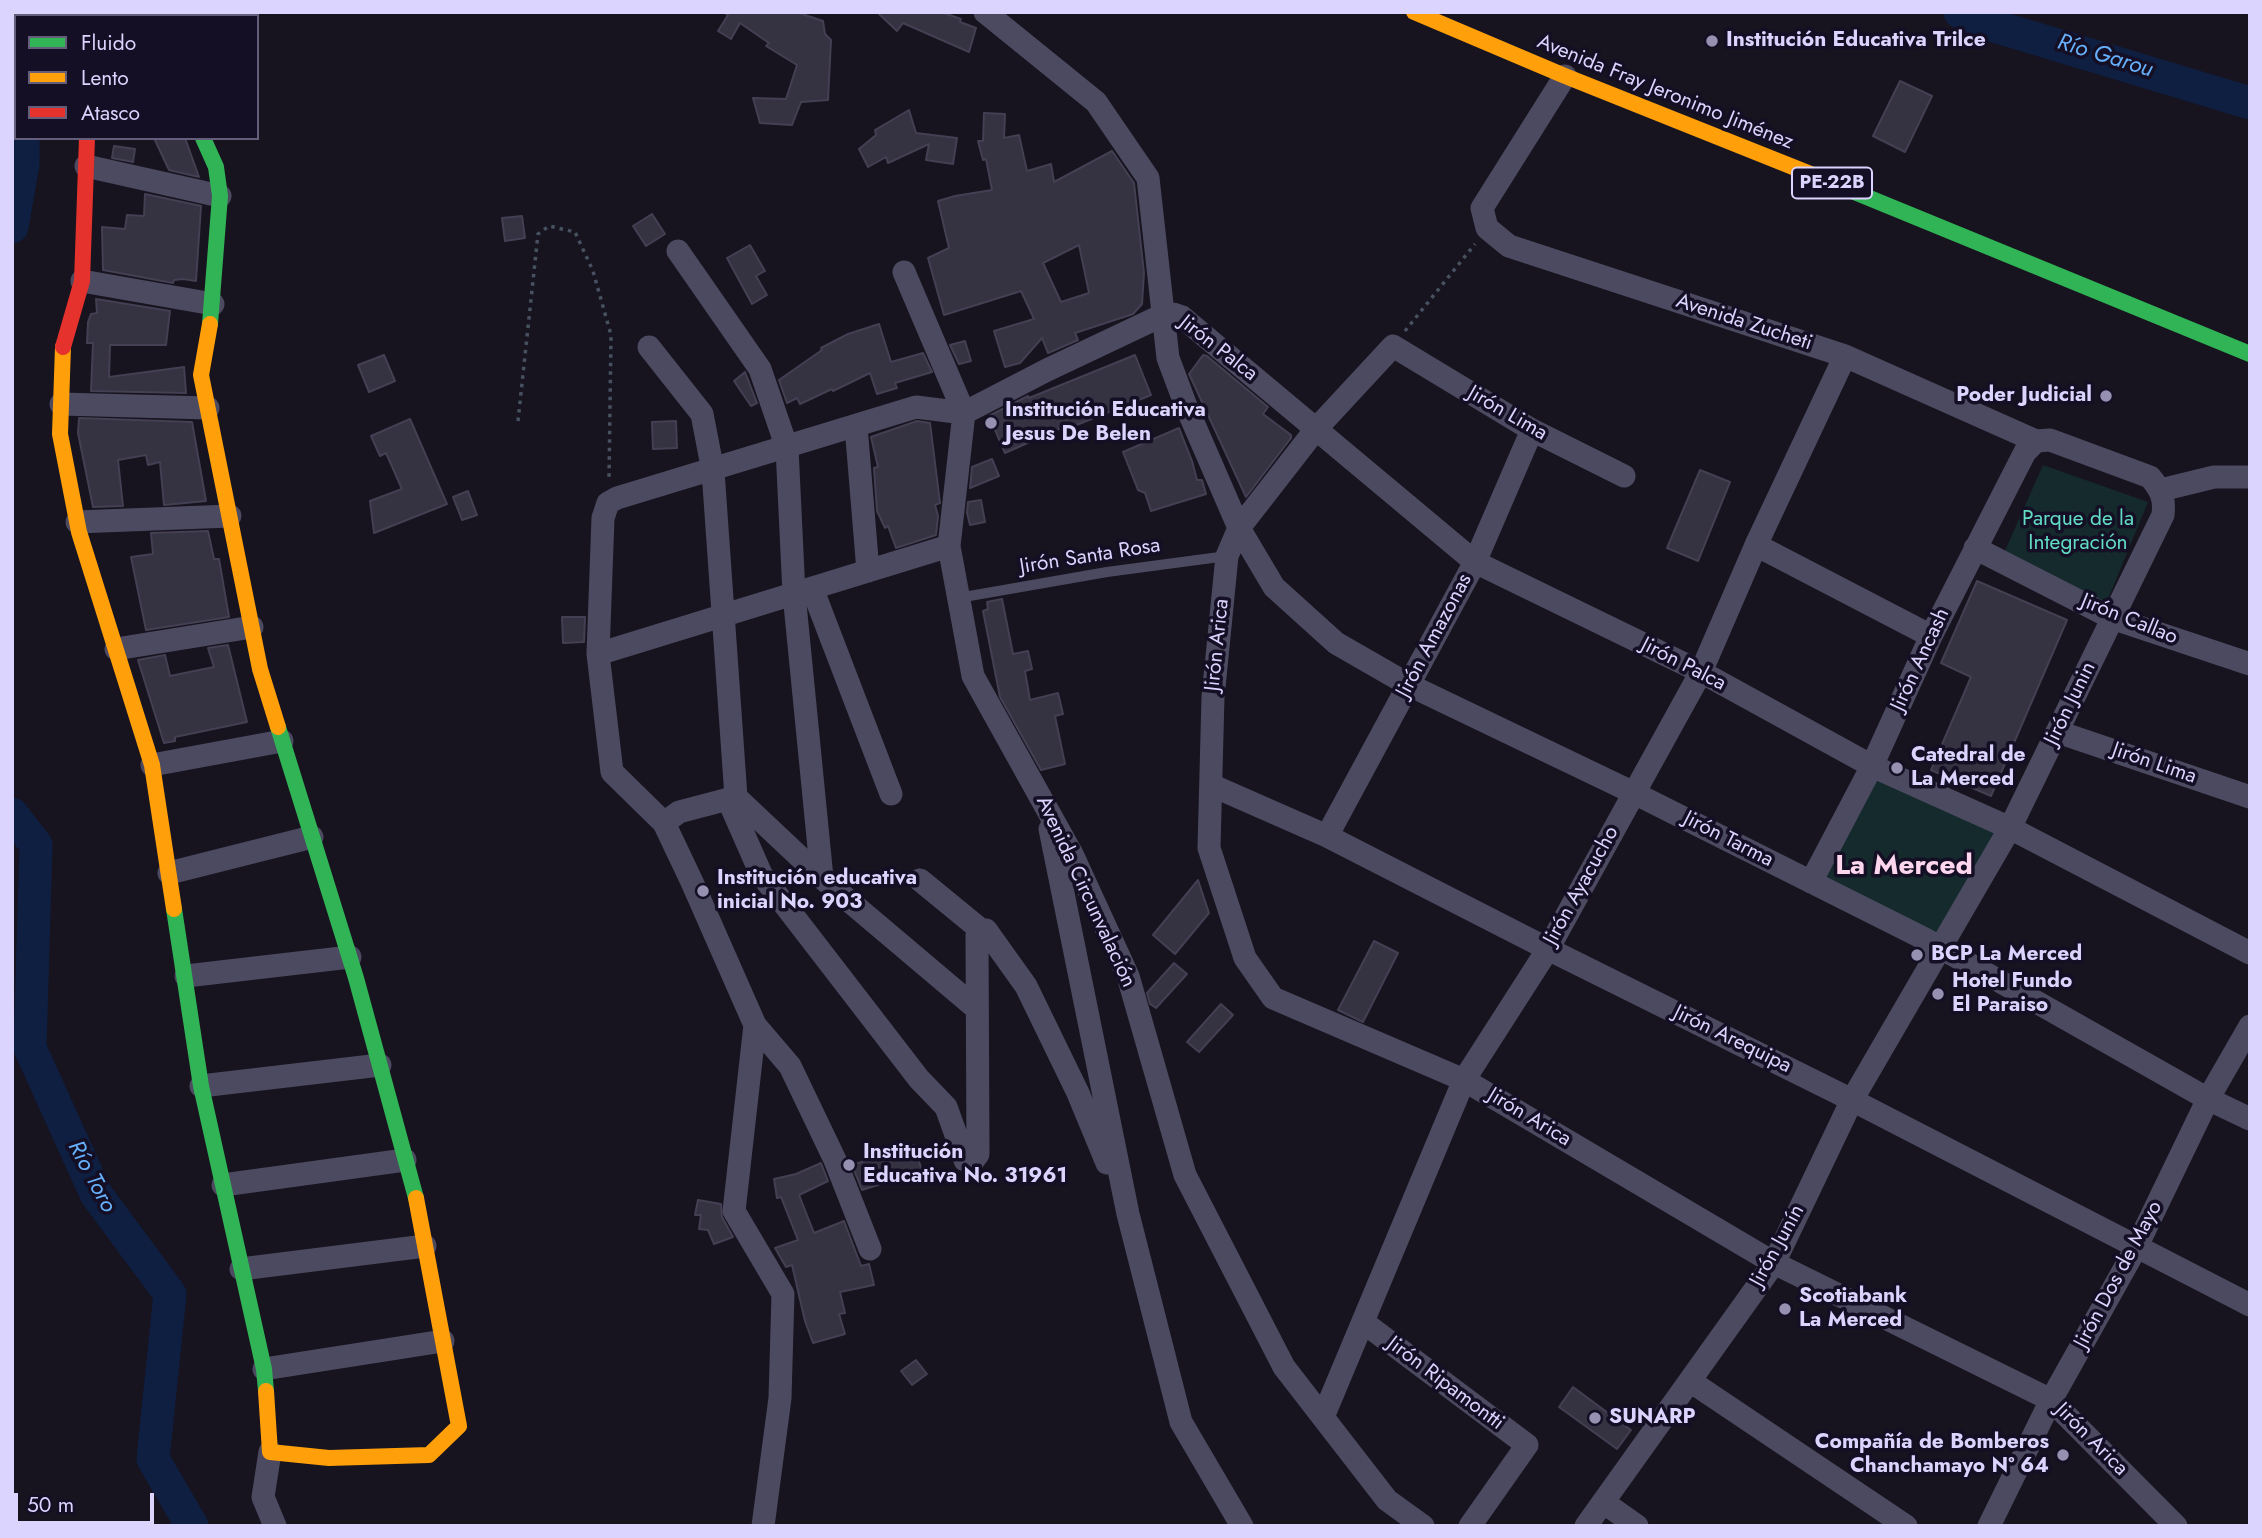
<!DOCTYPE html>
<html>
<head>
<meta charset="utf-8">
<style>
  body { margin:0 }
  #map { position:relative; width:2262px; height:1538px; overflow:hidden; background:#17141f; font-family:Jost,sans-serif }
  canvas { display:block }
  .frame { position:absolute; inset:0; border:14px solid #dbd4fe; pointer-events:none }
  .legend { position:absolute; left:14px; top:14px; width:245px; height:126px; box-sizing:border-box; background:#140f24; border:2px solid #645e7b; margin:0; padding:9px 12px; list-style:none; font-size:21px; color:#dbd4fe }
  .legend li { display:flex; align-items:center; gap:14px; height:35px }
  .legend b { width:35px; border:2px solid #645e7b }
  .scale { position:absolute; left:14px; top:1493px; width:140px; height:32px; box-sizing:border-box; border:4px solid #dbd4fe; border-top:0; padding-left:9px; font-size:21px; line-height:24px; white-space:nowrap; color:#dbd4fe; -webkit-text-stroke:5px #140f24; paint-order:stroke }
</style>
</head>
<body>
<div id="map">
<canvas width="2262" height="1538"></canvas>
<div class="frame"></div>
<ul class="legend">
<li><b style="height:9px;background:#30b455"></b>Fluido</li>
<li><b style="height:9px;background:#ff9f0a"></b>Lento</li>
<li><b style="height:9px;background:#e5322d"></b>Atasco</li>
</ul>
<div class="scale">50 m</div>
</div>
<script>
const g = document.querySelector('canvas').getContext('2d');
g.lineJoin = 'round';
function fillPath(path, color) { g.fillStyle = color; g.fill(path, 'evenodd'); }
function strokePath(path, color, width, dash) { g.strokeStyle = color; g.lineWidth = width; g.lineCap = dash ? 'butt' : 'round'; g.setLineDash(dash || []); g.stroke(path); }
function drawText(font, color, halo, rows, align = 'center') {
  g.font = font + ' Jost,sans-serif'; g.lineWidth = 7; g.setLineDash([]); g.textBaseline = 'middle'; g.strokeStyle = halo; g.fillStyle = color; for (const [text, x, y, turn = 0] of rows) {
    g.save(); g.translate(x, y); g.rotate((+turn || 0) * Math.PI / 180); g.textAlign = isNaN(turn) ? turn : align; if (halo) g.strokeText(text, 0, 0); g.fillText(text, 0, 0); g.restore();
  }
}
fillPath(new Path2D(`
  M2043,465L2148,502L2106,604L2004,553Z
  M1872,766L2010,828L1941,949L1811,882Z`), '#142a2c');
strokePath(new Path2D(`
  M1960,12L1984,23L2250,103
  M24,16V12
  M12,227L23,164V138
  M12,814L36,845L30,1048L96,1194L170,1294L153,1459L192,1526`), '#0f1f42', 33);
const building = new Path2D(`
  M723,12H796L823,21L825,34L831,40L828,100L801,102L792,125L760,123L753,98L786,99L797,65L766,46L769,43L740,23L731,39L718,31L728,15Z
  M877,12H941L961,19L960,22L976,28L969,52L903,23L897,31Z
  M1900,81L1932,96L1905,152L1873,136Z
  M909,110L916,133L957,138L953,164L926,160L929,144L888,163L886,157L868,167L859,149L876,135L875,130Z
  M984,113L1005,114L1004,138L1019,135L1027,171L1051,164L1054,182L1112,151L1134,183L1144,273L1142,304L1133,314L1075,333L1078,340L1048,353L1042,338L1020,363L1005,367L994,331L1034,319L1021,291L944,315L928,258L949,248L938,201L955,196L992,190L986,159L983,160L978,141H983ZM1079,245L1089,293L1061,302L1043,263Z
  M154,138H185L199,177L169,170Z
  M114,146L135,149L133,162L112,158Z
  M145,194L201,206L196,281L183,279L174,280L173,283L103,270L102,227L125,229L127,215L144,216Z
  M652,214L665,234L646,246L633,226Z
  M522,216L525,238L505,241L502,218Z
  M750,245L765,271L756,276L767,295L752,304L727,258Z
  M96,299L170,311L166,345H110L109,377L184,367L186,393L91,391L93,343H87L88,322L91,314L97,313Z
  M879,324L891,362L923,353L932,372L895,383L897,388L877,394L870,373L833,391L832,389L800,404L797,398L787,403L779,380L822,350L821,348L848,334Z
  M965,341L971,361L959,364L950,345Z
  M384,355L395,381L369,392L358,365Z
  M1135,355L1151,395L1069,428L1068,425L1005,453L989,416L1028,396L1029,398Z
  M1203,355L1207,356L1268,407L1263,414L1291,435V438L1246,497L1189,374Z
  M745,372L757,403L751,406L734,381Z
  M79,418L192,422L206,501L164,505L160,462L148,465L146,455L118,460L123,506L93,507L78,433Z
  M410,419L447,504L374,533L370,501L402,489L386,453L380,456L371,436Z
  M676,421L677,448L653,449L652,422Z
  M917,421L930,423L940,503L935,505L938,516L936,535L896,548L888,526L885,528L877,511L874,468L878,467L871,437Z
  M1179,428L1192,461L1197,480H1202L1206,494L1151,511L1145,493L1138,490L1123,452Z
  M992,459L999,476L970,488L972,467Z
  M1700,470L1730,482L1698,561L1667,548Z
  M468,491L477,515L462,520L453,497Z
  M981,500L985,522L970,525L967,513L968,502Z
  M208,531L214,559H219L229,617L146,630L131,557L153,554L151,533Z
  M1977,581L2067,620L1991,796L1931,770L1971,677L1941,663Z
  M1002,599L1013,654L1028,651L1032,669L1025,671L1030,700L1058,693L1063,714L1055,716L1065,764L1041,770L1000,697L983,611L988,609L987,602Z
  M562,617H585L584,642L563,643Z
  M228,645L247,722L175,737V741L164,743L138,660L165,655L170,676L214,667L208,648Z
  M1198,880L1209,913L1175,954L1153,935Z
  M1374,941L1398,953L1363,1022L1338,1010Z
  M1174,963L1187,974L1156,1008L1150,1004L1147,993Z
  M1221,1004L1233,1015L1199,1052L1187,1042Z
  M914,1145L922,1171L862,1190L852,1165Z
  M821,1163L828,1181L799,1195L814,1233L844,1221L861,1266L869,1264L874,1285L840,1292L845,1313L839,1314L845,1334L813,1343L805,1321L792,1265L786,1267L775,1248L798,1240L781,1197L777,1198L774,1179L796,1174Z
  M698,1200L721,1204L722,1217L733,1237L714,1244L708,1230L699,1229L701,1215H695Z
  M916,1360L927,1374L912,1385L901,1371Z
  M1573,1387L1631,1430L1617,1449L1559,1407Z`);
fillPath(building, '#353242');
strokePath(building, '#443f53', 2);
strokePath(new Path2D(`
  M1405,331L1475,244
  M518,421L538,234L549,226L575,232L593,271L611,335L609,480`), '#475260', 3.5, [3.5, 5]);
strokePath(new Path2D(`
  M958,598L1107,572L1227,556`), '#4c4a60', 10);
strokePath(new Path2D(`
  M985,12L1096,102L1148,178L1168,358L1186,406L1239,528L1274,587L1336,643L1409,685L1634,793L1925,939L2208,1099L2250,1119
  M91,16V12
  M135,16L138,12
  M1565,76L1482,208L1487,228L1509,246L1845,356L2036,441L2050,440L2150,477C2161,490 2165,498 2163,515L2010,828L1852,1100L1774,1263L1586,1526
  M86,166L220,196
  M678,251L760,369L787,448L794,594L822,878
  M904,272L964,413
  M82,281L213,304
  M649,347L702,414L713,471L736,797
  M61,404L208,408
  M856,426L868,571
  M1624,476L1532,430L1393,346L1316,429L1239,528L1227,556L1213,697L1209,848L1245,958L1273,998L1464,1080L1774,1263L2051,1400L2176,1526
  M2161,490L2214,477H2250
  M77,522L230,516
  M1756,545L1931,636
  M1975,548L2112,618L2250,664
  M812,588L891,794
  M116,649L252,627
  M598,654L949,546
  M2058,732L2250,797
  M152,765L282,741
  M1211,785L1327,836L1548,949L1852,1100L2250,1305
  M728,799L761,874L919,1079L946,1107L965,1160L972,1162L978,1154L977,935L981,930
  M664,823L679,812L736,797L822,878L977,1009
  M1050,829L1128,1214L1181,1422L1242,1526
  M1327,836L1475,562L1532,430
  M169,873L312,837
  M920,880L981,930H986L1026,986L1078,1093L1107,1163
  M1811,882L1872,766L1931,636L2025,452L2036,441
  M186,976L350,957
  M755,1025L734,1211L783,1294L780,1398L763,1526
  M201,1086L380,1065
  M223,1185L405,1160
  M870,1249L835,1160L790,1066L755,1025L692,882L664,823L612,772L598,654L603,518L608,503L617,498L916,407L964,413
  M241,1269L425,1246
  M1363,1322L1527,1445L1470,1526
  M264,1369L443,1341
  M1690,1381L1906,1526
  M1323,1417L1464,1080L1548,949L1701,672L1756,545L1845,356
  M270,1452L263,1497L275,1526
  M1603,1502L1637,1526
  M1423,1526L1387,1500L1284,1367L1185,1175L1128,976L1072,854L973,676L949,546L964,413L1047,370L1161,316L1173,314L1182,317L1475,562L1701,672L1872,766L2010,828L2250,953
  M1989,1526L2051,1400L2136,1248L2208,1099L2250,1026`), '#4c4a60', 23);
strokePath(new Path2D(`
  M203,138L216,167L220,196L210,324
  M1818,177L2250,354
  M278,727L356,978L416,1198
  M174,909L201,1086L264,1369L266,1391`), '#30b455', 16);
strokePath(new Path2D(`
  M1414,12L1565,76L1818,177
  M210,324L201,375L260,669L278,727
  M63,347L60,434L79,532L152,765L174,909
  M266,1391L270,1452L329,1458L429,1455L459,1426L416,1198`), '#ff9f0a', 16);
strokePath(new Path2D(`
  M63,347L82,281L87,138`), '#e5322d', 16);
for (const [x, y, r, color] of [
  [1712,41,7,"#9691b0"],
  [2106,396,7,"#9691b0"],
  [991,423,7,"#9691b0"],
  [1897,768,7,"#9691b0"],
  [703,891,7,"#9691b0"],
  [1917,955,7,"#9691b0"],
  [1938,994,7,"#9691b0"],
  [849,1165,7,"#9691b0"],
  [1785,1309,7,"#9691b0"],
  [1595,1418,7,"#9691b0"],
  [2063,1455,7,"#9691b0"]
]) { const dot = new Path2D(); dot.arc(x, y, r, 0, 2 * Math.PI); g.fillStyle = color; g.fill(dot); strokePath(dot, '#140f24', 2.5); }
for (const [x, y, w] of [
  [1832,183,80]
]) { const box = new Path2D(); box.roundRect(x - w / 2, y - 15.5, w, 31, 5); g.fillStyle = '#140f24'; g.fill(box); strokePath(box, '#dbd4fe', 2); }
drawText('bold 19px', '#dbd4fe', null, [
  ["PE-22B",1832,183]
]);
drawText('bold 21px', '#dbd4fe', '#140f24', [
  ["Institución Educativa Trilce",1726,41],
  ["Poder Judicial",2092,396,"right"],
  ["Institución Educativa",1005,411],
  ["Jesus De Belen",1005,435],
  ["Catedral de",1911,756],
  ["La Merced",1911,780],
  ["Institución educativa",717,879],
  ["inicial No. 903",717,903],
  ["BCP La Merced",1931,955],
  ["Hotel Fundo",1952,982],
  ["El Paraiso",1952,1006],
  ["Institución",863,1153],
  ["Educativa No. 31961",863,1177],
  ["Scotiabank",1799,1297],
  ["La Merced",1799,1321],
  ["SUNARP",1609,1418],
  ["Compañía de Bomberos",2049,1443,"right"],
  ["Chanchamayo Nº 64",2049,1467,"right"]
], 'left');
drawText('21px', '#dbd4fe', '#140f24', [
  ["Avenida Fray Jeronimo Jiménez",1665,93,22],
  ["Avenida Zucheti",1744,323,18],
  ["Jirón Palca",1218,349,38],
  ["Jirón Lima",1507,414,30],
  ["Jirón Santa Rosa",1090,557,-9],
  ["Jirón Callao",2129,620,22],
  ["Jirón Amazonas",1435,636,-62],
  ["Jirón Arica",1218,645,-84],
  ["Jirón Ancash",1921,660,-65],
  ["Jirón Palca",1683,665,27],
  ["Jirón Junin",2071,704,-64],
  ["Jirón Lima",2154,764,19],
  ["Jirón Tarma",1728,840,27],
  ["Jirón Ayacucho",1582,886,-61],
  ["Avenida Circunvalación",1085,892,65],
  ["Jirón Arequipa",1732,1040,26],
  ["Jirón Arica",1529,1118,31],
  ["Jirón Junín",1778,1246,-61],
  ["Jirón Dos de Mayo",2119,1275,-62],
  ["Jirón Ripamontti",1445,1384,37],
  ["Jirón Arica",2091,1440,45]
]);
drawText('21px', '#62dcc3', '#140f24', [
  ["Parque de la",2078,520],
  ["Integración",2078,544]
]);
drawText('italic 23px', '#66affa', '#140f24', [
  ["Río Garou",2105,57,17],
  ["Río Toro",91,1177,62]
]);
drawText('bold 28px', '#fed6ee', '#140f24', [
  ["La Merced",1904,867]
]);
</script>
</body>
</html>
